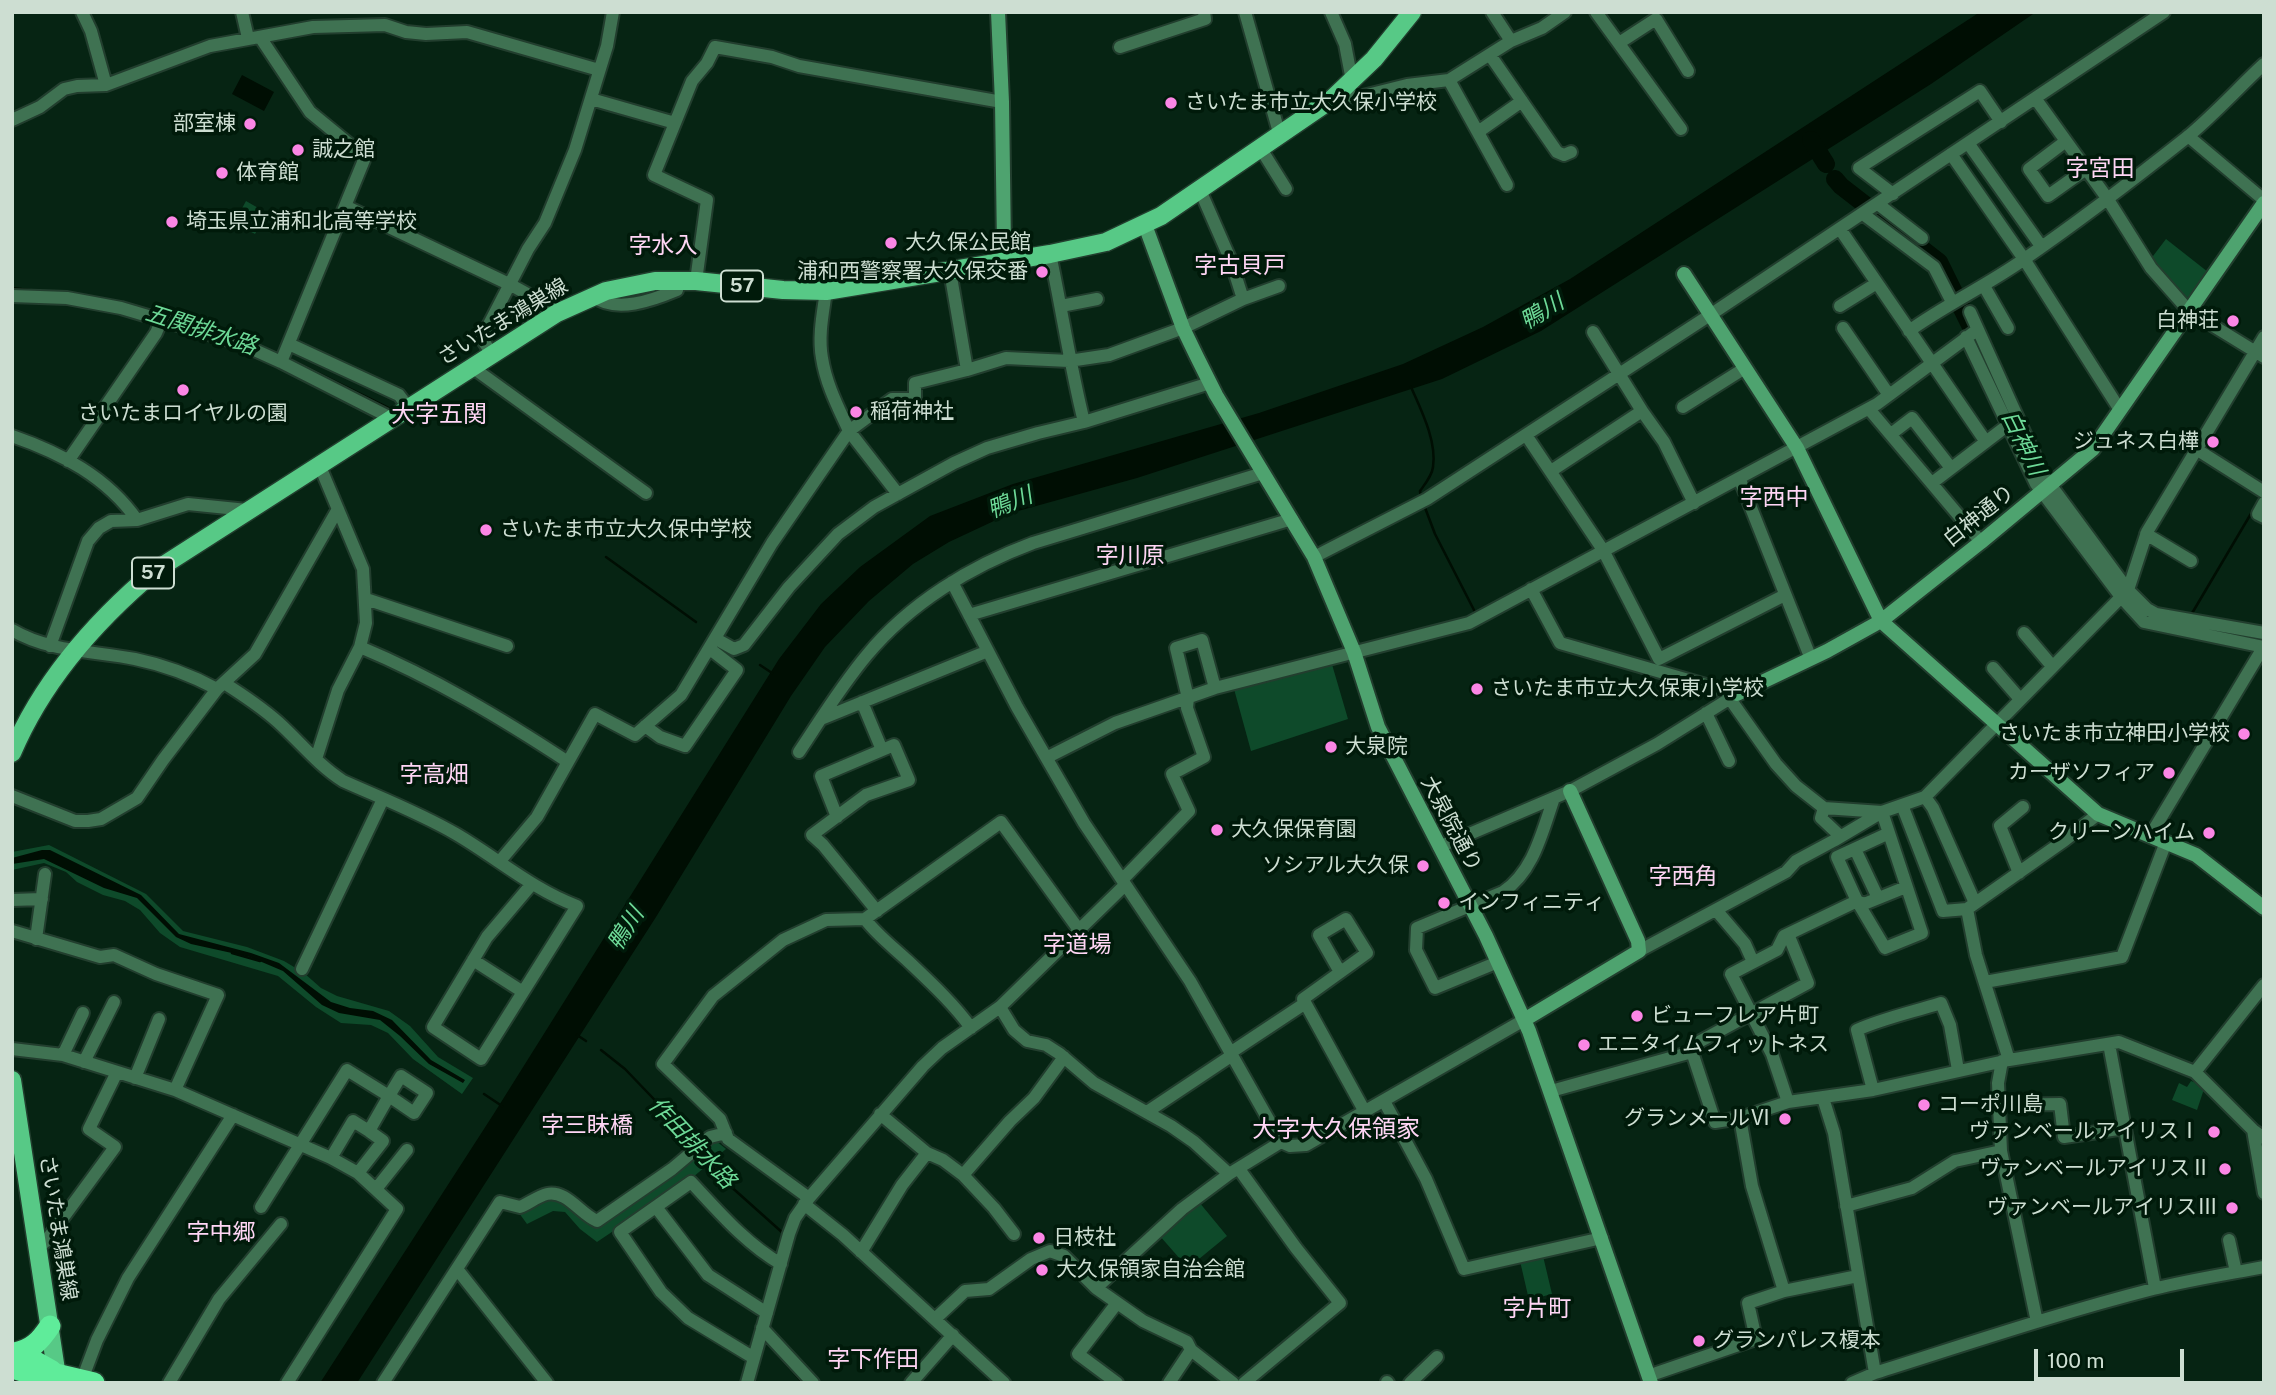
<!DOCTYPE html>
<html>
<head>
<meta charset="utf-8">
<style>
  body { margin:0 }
  #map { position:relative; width:2276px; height:1395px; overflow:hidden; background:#062413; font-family:"Public Sans",sans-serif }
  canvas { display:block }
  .frame { position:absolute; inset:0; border:14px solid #cdded2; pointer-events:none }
  .scale { position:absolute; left:2034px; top:1349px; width:150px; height:32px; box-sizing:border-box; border:4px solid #cdded2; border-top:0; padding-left:9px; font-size:21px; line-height:24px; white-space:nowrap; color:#cdded2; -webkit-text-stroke:5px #001a0a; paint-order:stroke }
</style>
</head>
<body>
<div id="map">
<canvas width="2276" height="1395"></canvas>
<div class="frame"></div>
<div class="scale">100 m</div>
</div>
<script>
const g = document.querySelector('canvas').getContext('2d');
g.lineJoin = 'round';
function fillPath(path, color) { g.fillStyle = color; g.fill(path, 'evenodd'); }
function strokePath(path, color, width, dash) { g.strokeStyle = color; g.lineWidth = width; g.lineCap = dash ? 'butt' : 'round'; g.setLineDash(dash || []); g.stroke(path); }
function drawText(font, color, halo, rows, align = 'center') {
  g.font = font + ' "Public Sans","Noto Sans JP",sans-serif'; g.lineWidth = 7; g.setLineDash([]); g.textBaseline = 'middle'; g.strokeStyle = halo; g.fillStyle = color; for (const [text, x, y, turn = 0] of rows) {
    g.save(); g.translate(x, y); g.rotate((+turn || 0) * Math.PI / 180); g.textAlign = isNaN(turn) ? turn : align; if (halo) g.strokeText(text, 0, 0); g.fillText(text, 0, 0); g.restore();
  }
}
fillPath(new Path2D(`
  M246,201L267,213L255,234L234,223Z
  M2166,239L2208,272L2189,301H2186L2150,260Z
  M1331,661L1348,719L1251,751L1234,689Z
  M49,845L146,894L183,931L247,947L284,961L304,973L321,988L337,996L389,1011L410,1026L438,1057L473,1078L462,1094L413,1059L388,1033L371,1025L341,1023L316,1007L278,976L180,947L160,933L140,910L125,901L103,895L77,882L66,872L44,863L12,870V852Z
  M2191,1081L2205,1086L2197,1110L2172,1100L2179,1083L2187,1087Z
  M716,1141L726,1149L692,1178L597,1242L580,1229L565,1212L553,1211L527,1224L519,1213L550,1199L559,1198L591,1223L709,1143Z
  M1199,1202L1227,1236L1188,1268L1159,1235Z
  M1543,1256L1552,1294L1529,1300L1520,1261Z`), '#0e4a2a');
fillPath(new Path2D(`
  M1980,12H2036L1931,84L1541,331L1442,379L1137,478L1011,513L949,542L913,564L869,601L825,647L791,696L656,917L357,1383H320L493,1115L779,659L821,604L860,567L930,516L1013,484L1259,413L1403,364L1483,327L1570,279Z
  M242,75L274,92L264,111L232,94Z
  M42,850H50L141,895L179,934L251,953L279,963L331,1002L350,1008L373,1011L392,1020L431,1060L465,1080L463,1083L429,1064L400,1036L380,1020L339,1013L322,1005L283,971L250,957L191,944L176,937L137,898L104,888L44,859L12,864V858Z`), '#000e03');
strokePath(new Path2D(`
  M12,288L37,291
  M286,357L393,410
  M1411,387C1421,410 1437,441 1433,467C1432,476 1425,484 1420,491L1421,499
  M408,417L419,421
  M1424,505L1435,534L1475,612
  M606,557L696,622
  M2191,615L2262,495
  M760,665L772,673
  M232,953L260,961
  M577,1035L586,1041
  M601,1050L625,1069L697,1144
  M484,1094L502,1106
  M701,1150L718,1175L784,1234
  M777,1354L803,1383`), '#000e03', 2.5);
strokePath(new Path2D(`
  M1811,140L1826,164
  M1835,179L1841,186L1939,262L1975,335
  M2219,631L2264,640`), '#000e03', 18);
const street = new Path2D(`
  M82,12L91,31L106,85
  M242,12L248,38
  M1245,12L1280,136
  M1331,12L1345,44L1352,81
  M1492,12L1511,41
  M1596,12L1681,129
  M260,37L310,112L360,153L364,160L281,362
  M1619,43L1656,19L1688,71
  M1120,47L1205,19L1204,12
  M1490,55L1557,152L1564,155L1571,152
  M1449,80L1507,185
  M1337,94L1359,97L1407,85L1449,80L1511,41L1542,28L1565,12
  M2035,98L2107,198L2151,268L2189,311L2264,357
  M591,99L675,123
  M12,120L40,107L64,89L77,86L106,85L210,46L313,27L385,25L406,32L426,34L467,32L599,70
  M1478,132L1522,101
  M2188,136L2264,200
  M2066,141L2029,169L2048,196L2086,169
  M1968,143L2041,246
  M1261,149L1286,189
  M1951,154L2024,259L2120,410
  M1200,190L1231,261L1243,299
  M1893,194L1859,168L1980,91L2001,122
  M1878,204L1922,238
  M347,207L511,285L551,307L557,313
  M1863,214L1934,267L1952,302
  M1840,229L1986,442
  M1050,254C1062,310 1070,366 1084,422
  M950,271L967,370L1006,358L1069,361L1109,355L1183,328L1243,299L1279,286
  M696,281L707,200L654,175L692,81L707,63L715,47L772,57L799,66L1002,102
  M1984,286L2008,328
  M12,296L67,298L121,308L239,343L281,362L391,418
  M593,296C616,314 653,300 677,290L679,280
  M1061,306L1097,299
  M1840,306L1877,283
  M1970,312L2044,476L2128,590L2147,609L2156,614L2264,633
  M1843,328L1889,395
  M1909,331C1945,305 1986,286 2023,260C2078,222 2133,180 2186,138C2214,115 2238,88 2264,64
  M1966,337L2036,484L2121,597L2144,622L2264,647
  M289,344L399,395L408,407
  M492,354L484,342V334L528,249L545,223L575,150L607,46L613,12
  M472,367L646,493
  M1683,407L1745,368
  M1869,409L1981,542
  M1642,411L1664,442L1694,503
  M1891,434L1912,418L1951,468
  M1526,435L1603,550L1659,659L1785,595
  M12,436C61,453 107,477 137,520
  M2196,449L2264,492
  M68,461L156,333L162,319
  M1551,471L1642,411L1593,332
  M1740,480L1811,659
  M1932,483L2008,425
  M898,494L849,431L892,399H915V383L967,370
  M2264,503L2258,514L2264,517
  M2146,534L2191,561
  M1314,557L1427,499L1710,315L2164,12
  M952,582L1017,707L1084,823L1190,981L1281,1142
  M1531,589L1560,643L1737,694
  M366,599L507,646
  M969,615L1292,519
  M12,630C49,652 94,651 135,659C164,665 191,675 217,689
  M2024,633L2052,666
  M716,639L734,649L744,645L789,587L838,534L874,507L954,463L987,448L1038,433L1084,422L1210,383
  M50,646L88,541L99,528L111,521L137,520L188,504L247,510
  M360,647C434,678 501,718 568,762
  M1993,668L2020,699
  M224,683C243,695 261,707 278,722C300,742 318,765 343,781C381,798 420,813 456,834C497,858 532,889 577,906L481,1059L433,1027L487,937L531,885
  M1730,699L1776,764L1796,786L1824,808L1882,812L1925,797L2128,590L2147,532L2264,337
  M862,702L882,750
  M1706,713L1729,761
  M821,719L988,651
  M645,726L660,737L685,746L737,670L710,649
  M799,752C821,719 841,686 867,655C910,603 971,566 1033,543L1263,473
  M1048,757L1115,723L1215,688L1469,623L1877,404L1977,330
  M316,759L338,690L360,647L366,623L363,569L319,464
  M12,796L75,821H88L101,819L137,798L163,760L217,689L255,654L338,509
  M1925,797L1933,808L1975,903
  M1902,805L1943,911L1967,909
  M837,817L821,776L894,745L909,780L866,795L812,835L823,845L877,911
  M2150,836L2264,646
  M1835,840L1882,812L1922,933L1885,948L1857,901L1837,857L1889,833
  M1439,847L1570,791L1657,744L1737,694
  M1855,849L1878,898
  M500,861L537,817L595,714L635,735L681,695L772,543L849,431C838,407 826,384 822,358C818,336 823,313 826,291
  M2019,873L2000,826L2023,807
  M1122,880L1189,811L1172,774L1204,757L1187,708L1188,698L1176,648L1202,640L1215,688
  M12,900L42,899
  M1716,910L1745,944L1753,962
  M865,919C877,935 893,947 908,961C929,981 954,1004 971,1028
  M12,931L100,957L114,955L156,974L218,995L175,1090
  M36,939L45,874
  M1639,951L1786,872L1796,861L1835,840L1838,834L1821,818L1824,808
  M473,960L523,992
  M1498,962L1435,988L1416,950L1417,928L1503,892C1534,871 1542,832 1554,798
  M302,969L383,799
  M1340,972L1319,935L1346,919L1367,953L1303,999L1365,1112
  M1985,982L2122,957L2166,842
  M1000,1007L1014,1030L1027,1041L1046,1045L1060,1054L1094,1083L1171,1126L1194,1142L1229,1174
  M2109,1044L2155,1288
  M12,1049L63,1055L175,1090L331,1158L358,1173L397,1209L287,1383
  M1692,1052L1695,1044L1808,983L1788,934
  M1230,1053L1304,1004
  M63,1055L83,1013
  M2009,1060L1976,955L1967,909L2065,840L2098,814
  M2002,1061L1998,1083L2001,1151L2037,1322
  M84,1062L114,1002
  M2195,1072L2264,985
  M135,1078L159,1019
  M1873,1090L1857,1030C1884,1018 1913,1012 1941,1003L1950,1025L1958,1070
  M1551,1091L1692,1052L1715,1122L1740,1118L1788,1102L1873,1090L2009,1060L2119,1042L2195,1072L2253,1130L2264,1138
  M1823,1098L1834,1133L1875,1373
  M1384,1101L1426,1179L1464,1269L1602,1238
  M1788,1102L1772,1054L1731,974L1777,950L1784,936L1857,901L1864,904L1906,887
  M1999,1105L2060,1104L2064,1137L2125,1128
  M1147,1112L1231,1056
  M880,1114L927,1153L943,1160L963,1175L994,1208L1014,1234
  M1740,1118L1752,1186L1784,1291
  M2253,1130L2264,1193
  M331,1158L353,1121L369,1131
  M1239,1169L1296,1248L1340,1303L1244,1383
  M963,1175L1010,1121L1034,1098L1064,1057
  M376,1189L407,1150
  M809,1198L728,1139L720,1119L663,1064L713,996L783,940L826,920L865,919L1001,822L1079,930
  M804,1204L843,1235L1004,1383
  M1846,1206L1912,1188L1955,1161L2001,1151
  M261,1207L347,1070L389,1096L401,1076L427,1093L414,1113L389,1096L369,1131L383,1141L358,1173
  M656,1207L708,1275L767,1313
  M2229,1240L2236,1272
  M39,1247L46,1241L115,1147L89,1129L117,1072
  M861,1252L902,1185L927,1153
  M457,1269L547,1383
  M1096,1288L1182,1209L1229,1174L1281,1142L1290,1146L1306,1145L1524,1020
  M935,1319L965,1291L989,1289L1031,1259L1050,1251L1064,1256L1096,1288L1143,1321L1187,1342L1191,1350
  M762,1328L813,1383
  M754,1358L688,1318L661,1292L620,1232L691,1182C719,1212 746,1244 781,1264
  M1648,1376L1756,1339L1748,1303L1784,1291L1858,1276
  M82,1380L97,1340L128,1278L233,1115
  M1387,1382L1388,1383
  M169,1383L219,1299L281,1224
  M383,1383L500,1202L520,1207C528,1204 538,1196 547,1194C567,1190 580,1214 597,1221L672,1169L710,1137L726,1133
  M747,1383L789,1234L795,1218L809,1198L923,1066L942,1048L1000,1007L1125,885
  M911,1383L953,1335
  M1117,1383L1078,1354L1117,1303
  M1169,1383L1191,1350L1233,1383
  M1410,1383L1437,1357
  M1852,1383L1875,1373C1967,1344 2059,1313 2153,1289C2189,1280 2227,1274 2264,1267`);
const secondary = new Path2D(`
  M998,12L1002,102L1004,247L1008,261
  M1145,225L1183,328L1197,357L1216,395L1314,557L1354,652L1378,727L1486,936L1529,1031L1651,1383
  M1684,274L1797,448L1881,621L2098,814L2196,855L2264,908
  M1737,694L1827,651L1881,621L1981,542L2093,449L2264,203
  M1524,1020L1639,951L1638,941L1570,791`);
const primary = new Path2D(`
  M12,753C43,680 95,621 156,570L557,313L606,291L655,281H696L783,290L826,291L1050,254L1106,242L1161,216L1332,99L1374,59L1412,12
  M12,1080L58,1383`);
const highway = new Path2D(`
  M12,1353L27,1357L52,1371
  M14,1353C32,1350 40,1341 50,1326
  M12,1368L22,1371L56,1374L94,1383`);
strokePath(street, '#223e2e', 16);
strokePath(secondary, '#223e2e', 18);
strokePath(primary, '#223e2e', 21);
strokePath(highway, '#223e2e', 24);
strokePath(street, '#3f7252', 12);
strokePath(secondary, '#4ea36f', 14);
strokePath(primary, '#57c986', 18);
strokePath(highway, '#5fec9a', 21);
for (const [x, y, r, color] of [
  [1171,103,7,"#fb86e5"],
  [250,124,7,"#fb86e5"],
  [298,150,7,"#fb86e5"],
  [222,173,7,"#fb86e5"],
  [172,222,7,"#fb86e5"],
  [891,243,7,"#fb86e5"],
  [1042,272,7,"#fb86e5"],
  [2233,321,7,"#fb86e5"],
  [183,390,7,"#fb86e5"],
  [856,412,7,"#fb86e5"],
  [2213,442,7,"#fb86e5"],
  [486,530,7,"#fb86e5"],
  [1477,689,7,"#fb86e5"],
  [2244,734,7,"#fb86e5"],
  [1331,747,7,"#fb86e5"],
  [2169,773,7,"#fb86e5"],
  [1217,830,7,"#fb86e5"],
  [2209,833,7,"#fb86e5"],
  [1423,866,7,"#fb86e5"],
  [1444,903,7,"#fb86e5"],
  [1637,1016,7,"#fb86e5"],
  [1584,1045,7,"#fb86e5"],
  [1924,1105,7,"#fb86e5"],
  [1785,1119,7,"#fb86e5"],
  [2214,1132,7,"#fb86e5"],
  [2225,1169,7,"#fb86e5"],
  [2232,1208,7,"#fb86e5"],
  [1039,1238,7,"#fb86e5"],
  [1042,1270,7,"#fb86e5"],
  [1699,1341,7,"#fb86e5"]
]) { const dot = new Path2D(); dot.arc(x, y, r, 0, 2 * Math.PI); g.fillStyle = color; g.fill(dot); strokePath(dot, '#001a0a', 2.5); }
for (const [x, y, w] of [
  [742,286,42],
  [153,573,42]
]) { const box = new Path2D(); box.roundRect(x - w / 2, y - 15.5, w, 31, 5); g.fillStyle = '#001a0a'; g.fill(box); strokePath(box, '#cdded2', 2); }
drawText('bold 19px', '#cdded2', null, [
  ["57",742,286],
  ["57",153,573]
]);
drawText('21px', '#cdded2', '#001a0a', [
  ["さいたま市立大久保小学校",1185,103],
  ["部室棟",236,124,"right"],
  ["誠之館",312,150],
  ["体育館",236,173],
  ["埼玉県立浦和北高等学校",186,222],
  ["大久保公民館",905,243],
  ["浦和西警察署大久保交番",1028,272,"right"],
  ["白神荘",2219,321,"right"],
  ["稲荷神社",870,412],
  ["さいたまロイヤルの園",183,414,"center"],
  ["ジュネス白樺",2199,442,"right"],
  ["さいたま市立大久保中学校",500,530],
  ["さいたま市立大久保東小学校",1491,689],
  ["さいたま市立神田小学校",2230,734,"right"],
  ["大泉院",1345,747],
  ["カーザソフィア",2155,773,"right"],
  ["大久保保育園",1231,830],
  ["クリーンハイム",2195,833,"right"],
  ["ソシアル大久保",1409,866,"right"],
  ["インフィニティ",1458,903],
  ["ビューフレア片町",1651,1016],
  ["エニタイムフィットネス",1598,1045],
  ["コーポ川島",1938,1105],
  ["グランメールⅥ",1771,1119,"right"],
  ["ヴァンベールアイリスⅠ",2200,1132,"right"],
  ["ヴァンベールアイリスⅡ",2211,1169,"right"],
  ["ヴァンベールアイリスⅢ",2218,1208,"right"],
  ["日枝社",1053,1238],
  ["大久保領家自治会館",1056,1270],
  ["グランパレス榎本",1713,1341]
], 'left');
drawText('21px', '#cdded2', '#001a0a', [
  ["さいたま鴻巣線",503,322,-31],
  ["白神通り",1979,516,-39],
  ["大泉院通り",1451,824,62],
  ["さいたま鴻巣線",58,1228,81]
]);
drawText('23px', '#ffd6f5', '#001a0a', [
  ["字宮田",2100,169],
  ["字水入",663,246],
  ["字古貝戸",1240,266],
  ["字西中",1774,498],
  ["字川原",1130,556],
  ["字高畑",434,775],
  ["字西角",1683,877],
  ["字道場",1077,945],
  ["字三眛橋",587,1126],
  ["字中郷",221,1233],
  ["字片町",1537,1309],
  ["字下作田",873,1360]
]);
drawText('italic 23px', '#6dd997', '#001a0a', [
  ["鴨川",1542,312,-31],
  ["五関排水路",201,330,18],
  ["白神川",2023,443,64],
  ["鴨川",1010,503,-22],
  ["鴨川",626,929,-58],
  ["作田排水路",692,1143,47]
]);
drawText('24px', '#ffd6f5', '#001a0a', [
  ["大字五関",439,415],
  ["大字大久保領家",1336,1130]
]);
</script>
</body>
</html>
